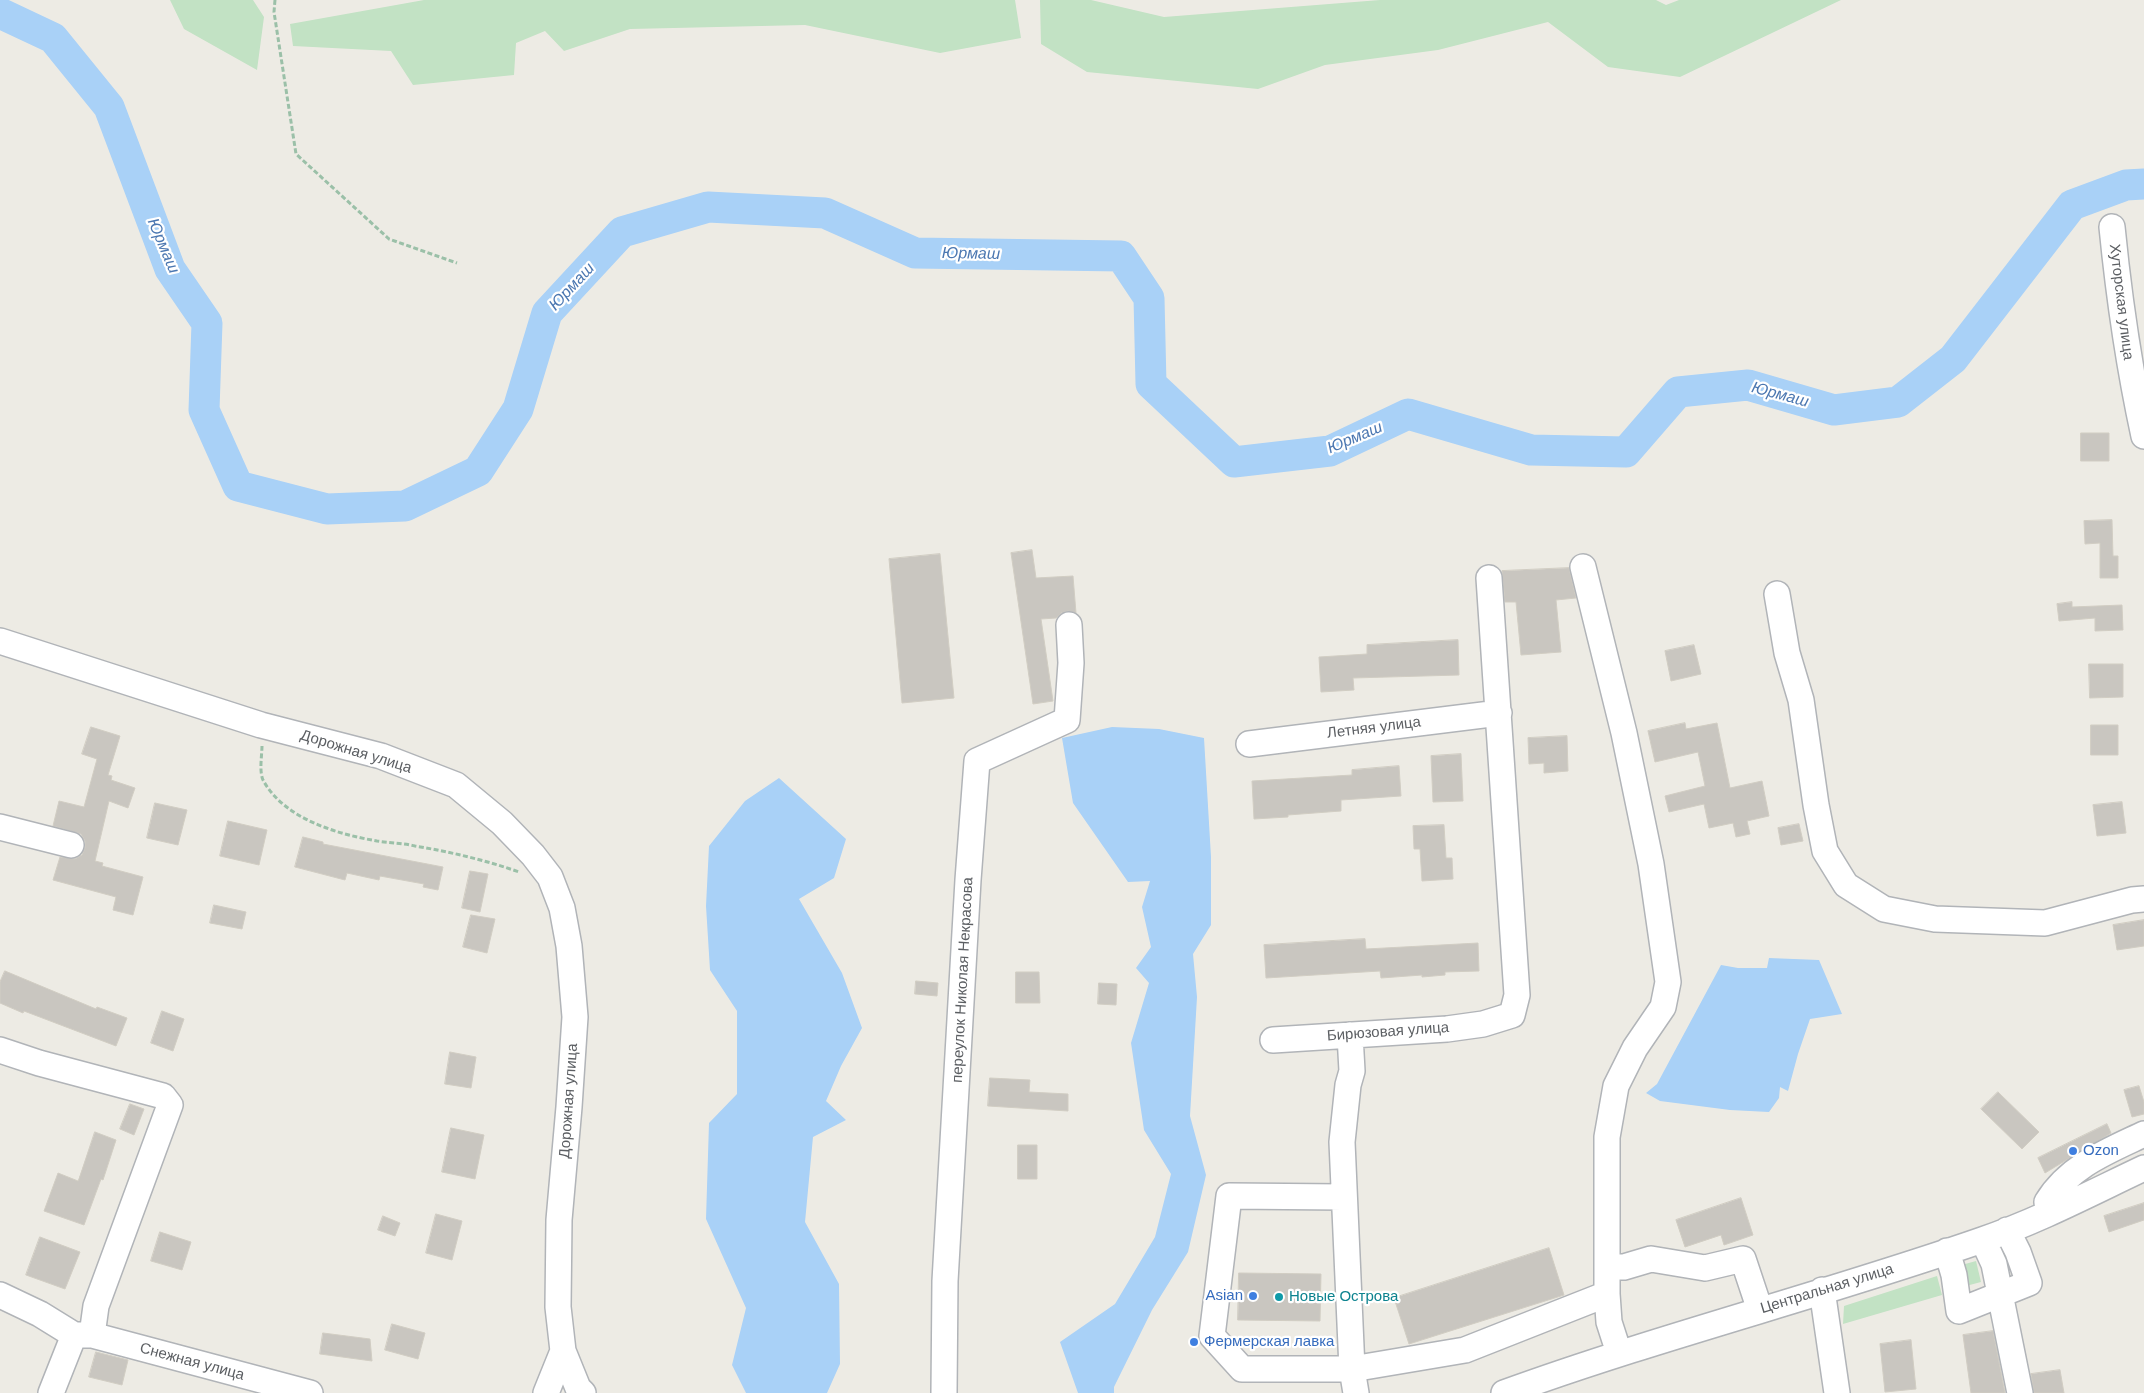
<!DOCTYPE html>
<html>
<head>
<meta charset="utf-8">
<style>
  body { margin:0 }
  canvas { display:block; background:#edebe4 }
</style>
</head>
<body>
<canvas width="2144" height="1393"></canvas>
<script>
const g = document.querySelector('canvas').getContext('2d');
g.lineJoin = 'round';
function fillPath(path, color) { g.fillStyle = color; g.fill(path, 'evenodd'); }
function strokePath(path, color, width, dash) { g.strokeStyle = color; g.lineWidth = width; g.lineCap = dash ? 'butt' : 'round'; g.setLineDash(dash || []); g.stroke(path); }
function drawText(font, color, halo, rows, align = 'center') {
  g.font = font + ' Helvetica,sans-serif'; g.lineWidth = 4.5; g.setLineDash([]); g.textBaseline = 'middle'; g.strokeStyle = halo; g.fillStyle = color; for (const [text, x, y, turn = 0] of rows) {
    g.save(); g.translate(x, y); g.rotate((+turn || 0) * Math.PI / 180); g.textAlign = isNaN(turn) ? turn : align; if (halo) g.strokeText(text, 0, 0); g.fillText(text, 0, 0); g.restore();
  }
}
fillPath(new Path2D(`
  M170,0H253L264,17L257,70L184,29Z
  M424,0H1015L1021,38L940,53L805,25L630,29L564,51L545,31L516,43L514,75L413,85L391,51L293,46L290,24Z
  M1040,0H1091L1164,17L1380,0H1656L1666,5L1679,0H1841L1680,77L1608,67L1548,22L1438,50L1325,65L1258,89L1087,72L1041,44Z
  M1976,1261L1981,1282L1962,1287L1958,1266Z
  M1937,1276L1942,1295L1843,1324L1844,1306Z`), '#c2e2c4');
fillPath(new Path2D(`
  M1112,727L1159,729L1204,738L1211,857V925L1193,954L1197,997L1190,1116L1206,1175L1188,1252L1152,1310L1114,1387V1393H1078L1060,1342L1115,1304L1155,1237L1171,1174L1144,1130L1131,1043L1149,983L1136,968L1151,947L1142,907L1150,881L1128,882L1073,803L1062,738Z
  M779,778L846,839L834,878L799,899L842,973L862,1028L841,1066L826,1101L846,1120L813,1137L805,1222L839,1284L840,1364L827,1393H746L732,1365L746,1308L706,1219L709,1123L737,1094V1011L710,970L706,906L709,846L745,801Z
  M1769,958L1819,960L1842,1014L1810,1019L1798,1054L1788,1091L1780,1087L1779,1098L1769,1112L1730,1110L1660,1101L1646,1093L1657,1084L1721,965L1738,968H1767Z`), '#a9d1f7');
strokePath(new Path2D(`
  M0,13L53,38L109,107L170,269L207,323L204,410L238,486L327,509L405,506L478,471L518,409L547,313L622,232L708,207L825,213L915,253L1121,256L1149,298L1151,384L1234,462L1330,451L1408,414L1531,450L1626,452L1678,392L1748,385L1834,410L1898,402L1953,359L2072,205L2126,185L2144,184`), '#a9d1f7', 31);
const building = new Path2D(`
  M2081,433H2109V461H2081Z
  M2112,520L2113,556H2118V578H2100V543L2085,544L2084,521Z
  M1032,550L1036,578L1073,576L1076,613L1068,611L1061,613L1056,618L1041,619L1053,701L1033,704L1011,553Z
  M940,554L954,698L902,703L889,559Z
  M1569,568L1576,598L1556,600L1561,652L1521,655L1516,602H1505L1502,571Z
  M2072,602V607L2122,605L2123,630L2095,631V618L2059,621L2057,604Z
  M1458,640L1459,675L1353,678L1354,690L1321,692L1319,657L1367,654V645Z
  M1694,645L1701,674L1671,681L1665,651Z
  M2089,664H2123V697L2090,698Z
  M1685,723L1686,729L1717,723L1730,788L1762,781L1769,816L1747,821L1750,834L1736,837L1733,823L1709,828L1704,804L1669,812L1665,796L1705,786L1698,752L1655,762L1648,731Z
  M2091,725H2118V755H2091Z
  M91,727L120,736L108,775L112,776L111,780L135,788L128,808L109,801L95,861L103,863L102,866L143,877L133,915L113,910L116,897L53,880L60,857L75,859L82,855L85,848V841L81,834L53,826L59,801L84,807L97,759L82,754Z
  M1567,736L1568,771L1544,773V763L1529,764L1528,738Z
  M1461,754L1463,801L1433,802L1431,756Z
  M1399,766L1401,796L1341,800V811L1288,815V817L1254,819L1252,781L1352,775V770Z
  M2122,802L2126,833L2097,836L2093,805Z
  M155,803L187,810L178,845L147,838Z
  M228,821L267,830L259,865L220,856Z
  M1799,824L1803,841L1781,845L1778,828Z
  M1444,825L1446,858H1452L1453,879L1422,881L1420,849H1414L1413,826Z
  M303,837L323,842V844L443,867L438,890L423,887L424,884L380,876L379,880L347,873L345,880L295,867Z
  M470,871L488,874L480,912L462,908Z
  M214,905L246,912L242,929L210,923Z
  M471,915L495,919L487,953L463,947Z
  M2144,920V946L2117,950L2113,925Z
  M1365,939L1366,949L1478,943L1479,971L1445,972V975L1422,977V975L1381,978L1380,971L1266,978L1264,945Z
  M5,971L96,1009L97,1007L127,1018L116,1046L24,1011L23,1013L0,1003V982Z
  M1016,972H1039L1040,1003H1016Z
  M916,981L938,983L937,996L915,994Z
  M1099,983L1117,984L1116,1005L1098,1004Z
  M162,1011L184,1019L173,1051L151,1043Z
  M450,1052L476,1057L471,1088L445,1084Z
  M990,1078L1030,1080L1029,1092L1068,1094V1111L988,1106Z
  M2139,1086L2144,1102V1114L2132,1117L2124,1090Z
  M1998,1092L2039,1132L2022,1149L1981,1109Z
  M130,1104L144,1109L134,1135L120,1129Z
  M2107,1124L2111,1133L2045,1173L2038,1158Z
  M451,1128L484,1135L475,1179L442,1172Z
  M95,1132L116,1140L103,1180L101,1179L84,1225L44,1211L58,1173L78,1181Z
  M1018,1145H1037V1179H1018Z
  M1741,1198L1753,1235L1724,1245L1721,1235L1685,1247L1676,1220Z
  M2144,1203V1220L2109,1232L2104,1216Z
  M436,1214L462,1221L452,1260L426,1253Z
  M383,1216L400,1223L395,1236L378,1230Z
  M160,1232L191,1242L182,1270L151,1261Z
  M40,1237L80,1252L65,1289L26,1275Z
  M1549,1248L1564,1295L1409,1344L1394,1298Z
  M1239,1273L1321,1274L1320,1321L1238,1320Z
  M392,1324L425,1333L418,1359L385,1350Z
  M1993,1331L2005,1393H1971L1963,1335Z
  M323,1333L370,1339L372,1361L320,1354Z
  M1911,1340L1916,1389L1885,1392L1880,1344Z
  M96,1352L128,1360L122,1385L89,1377Z
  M2060,1370L2064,1393H2034L2031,1374Z`);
fillPath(building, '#c9c6c0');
strokePath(building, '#d1cdc3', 1);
const minor = new Path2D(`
  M2112,227C2119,298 2129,367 2144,436
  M1583,567L1624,733L1651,864L1668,982L1663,1007L1635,1048L1616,1086L1607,1137V1294L1609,1322L1619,1353
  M1777,594L1787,653L1801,700L1816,805L1825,851L1846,885L1884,909L1935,919L2045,923L2132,900L2144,899
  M0,641L261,725L381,756L456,785L502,823L533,855L550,877L562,908L569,946L575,1017L569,1107L559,1220L558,1307L563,1351L578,1388L583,1393
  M1249,744L1499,713
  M0,827L71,845
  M1350,1035L1352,1071L1348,1085L1342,1142L1352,1369L1356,1393
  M1273,1040L1447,1029L1483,1024L1512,1015L1517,995L1489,578
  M0,1050L39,1063L163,1096L170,1105L96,1306L92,1335
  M1343,1197L1229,1196L1212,1336L1242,1369H1352L1465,1350L1607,1294
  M2051,1211L2047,1202C2069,1166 2108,1151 2144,1134
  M1983,1240L1994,1264L2020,1393
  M1947,1251L1954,1275L1959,1311L2029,1283L2018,1252L2007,1230
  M1607,1267H1624L1651,1259L1705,1268L1743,1259L1760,1310
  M1822,1290L1837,1393
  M0,1295L40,1314L74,1335
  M74,1335H92L310,1393
  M51,1393L74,1335
  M546,1393L563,1351
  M944,1393L945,1281L968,880L977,761L1067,720L1071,663L1069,625
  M1504,1393C1661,1336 1824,1295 1982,1240C2038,1221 2091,1193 2144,1168`);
strokePath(minor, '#b1b4b8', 28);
strokePath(new Path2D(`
  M275,0L274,12L296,154L389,239L457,263
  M262,746C262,755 259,771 263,780C284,819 337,834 377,841C390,843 403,843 415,846C451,852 485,860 519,872`), '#9bc0a8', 3, [5, 2.5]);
strokePath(minor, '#fff', 25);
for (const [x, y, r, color] of [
  [2073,1151,5,"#3f7fe0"],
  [1253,1296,5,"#3f7fe0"],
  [1279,1297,5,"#0f9aa8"],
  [1194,1342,5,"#3f7fe0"]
]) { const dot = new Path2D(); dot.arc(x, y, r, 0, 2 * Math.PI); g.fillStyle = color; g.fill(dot); strokePath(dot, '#fff', 2); }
drawText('15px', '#5c5f63', '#fff', [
  ["Хуторская улица",2121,302,83],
  ["Летняя улица",1374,728,-7],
  ["Дорожная улица",356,752,17],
  ["переулок Николая Некрасова",963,980,-87],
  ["Бирюзовая улица",1388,1032,-4],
  ["Дорожная улица",569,1101,-86],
  ["Центральная улица",1827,1289,-17],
  ["Снежная улица",192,1362,15]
]);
drawText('15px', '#366cbe', '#fff', [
  ["Ozon",2083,1151],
  ["Asian",1243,1296,"right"],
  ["Фермерская лавка",1204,1342]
], 'left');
drawText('15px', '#0d838f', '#fff', [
  ["Новые Острова",1289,1297]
], 'left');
drawText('italic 16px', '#4b77b1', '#fff', [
  ["Юрмаш",163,246,67],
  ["Юрмаш",971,254,1],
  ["Юрмаш",572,287,-47],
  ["Юрмаш",1780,395,15],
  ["Юрмаш",1355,438,-23]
]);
</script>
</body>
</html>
